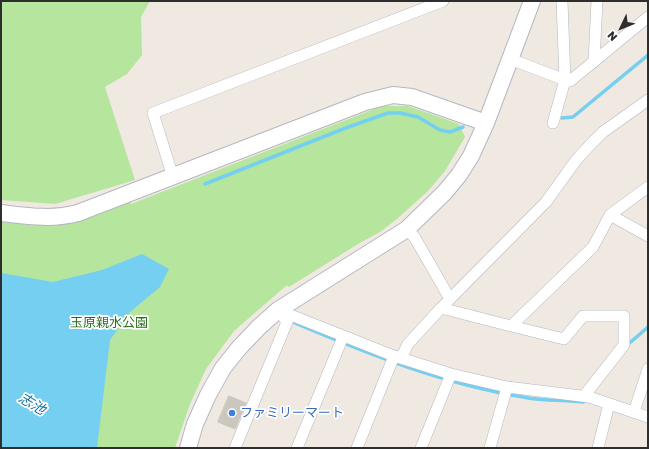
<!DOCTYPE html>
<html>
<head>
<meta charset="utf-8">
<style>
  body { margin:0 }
  #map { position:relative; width:649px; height:449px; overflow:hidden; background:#efe9e1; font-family:"Golos Text",sans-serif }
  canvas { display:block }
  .frame { position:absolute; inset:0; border:2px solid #2e2e2e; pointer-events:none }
  .north { position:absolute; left:601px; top:8px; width:40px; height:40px; -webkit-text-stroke:3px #fff; paint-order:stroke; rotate:227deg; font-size:11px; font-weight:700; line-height:16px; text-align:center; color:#2e2e2e }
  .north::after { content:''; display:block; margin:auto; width:14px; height:18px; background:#2e2e2e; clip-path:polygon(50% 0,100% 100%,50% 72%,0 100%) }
</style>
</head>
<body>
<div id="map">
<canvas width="649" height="449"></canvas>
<div class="frame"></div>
<div class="north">N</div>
</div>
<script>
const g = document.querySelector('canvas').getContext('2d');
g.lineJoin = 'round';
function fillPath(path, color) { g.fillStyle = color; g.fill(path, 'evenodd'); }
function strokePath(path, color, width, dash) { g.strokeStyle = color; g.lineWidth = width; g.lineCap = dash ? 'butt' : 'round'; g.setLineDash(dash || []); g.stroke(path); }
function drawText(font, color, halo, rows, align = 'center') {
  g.font = font + ' "Golos Text","Noto Sans JP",sans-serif'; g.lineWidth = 3.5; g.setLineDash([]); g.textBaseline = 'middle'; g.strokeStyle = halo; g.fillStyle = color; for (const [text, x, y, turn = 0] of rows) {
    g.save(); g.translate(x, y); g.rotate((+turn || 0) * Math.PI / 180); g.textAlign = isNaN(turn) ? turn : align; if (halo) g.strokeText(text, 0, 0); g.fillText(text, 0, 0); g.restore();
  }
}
fillPath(new Path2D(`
  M1,1H150L141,17L142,55L127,74L105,87L135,180L55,204L1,200Z
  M382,106H408L459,124L465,137L445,171L428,191L397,219L380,232L358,244L289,287L287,285L234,331L206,369L190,404L175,448H1V221L129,200L131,204Z`), '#b6e59e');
fillPath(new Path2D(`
  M142,254L169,269L160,287L130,312L110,340L97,448H1V273L53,282L102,270Z`), '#75cff0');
strokePath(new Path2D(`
  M562,118L573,117L648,55
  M205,184L343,129L388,113H400L418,117L440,130L450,132L463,127
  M295,323C368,354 444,384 523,397C542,401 563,400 583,402
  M626,346L648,327`), '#75cff0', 3.5);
const building = new Path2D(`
  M229,396L246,403L235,429L218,422Z`);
fillPath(building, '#cbc7bf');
strokePath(building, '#cbc5ba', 1);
const street = new Path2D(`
  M510,59L565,80L570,81L648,17
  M594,62L597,1
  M553,123L565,80L562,1
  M173,177L153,113L443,1
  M610,215L648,236
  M407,229L415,238L450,299
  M441,308L511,326L593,247L610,215L648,187
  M278,310L394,356L451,374L507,387L589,397L648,417
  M511,326L564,339L583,316H624V345L584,396
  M401,358L408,344L441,308L546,202L577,159L590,145L603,132L648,100
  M634,412L648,369
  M235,448L287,322L279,311
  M297,448L343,337
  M357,448L394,356
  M421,448L451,374
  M490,448L507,387
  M598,448L609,404`);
const secondary = new Path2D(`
  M1,213C27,216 52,220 78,213L365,102L393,95L412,97L486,123
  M188,448L195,424L208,395L223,368L239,348L259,327L278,310L407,229L445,192L459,175L471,156L486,123L532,1`);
strokePath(street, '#b4b7c1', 12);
strokePath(secondary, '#b4b7c1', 18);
strokePath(street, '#fff', 11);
strokePath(secondary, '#fff', 16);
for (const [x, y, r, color] of [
  [232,413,4,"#3f7fe0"]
]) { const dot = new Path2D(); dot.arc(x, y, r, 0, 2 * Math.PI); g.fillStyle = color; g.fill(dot); strokePath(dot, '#fff', 1.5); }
drawText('13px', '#2c6e1b', '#fff', [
  ["玉原親水公園",109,323]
]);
drawText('13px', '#366cbe', '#fff', [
  ["ファミリーマート",240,413]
], 'left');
drawText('italic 14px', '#0d6fa3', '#fff', [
  ["志池",32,404,31]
]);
</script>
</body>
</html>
